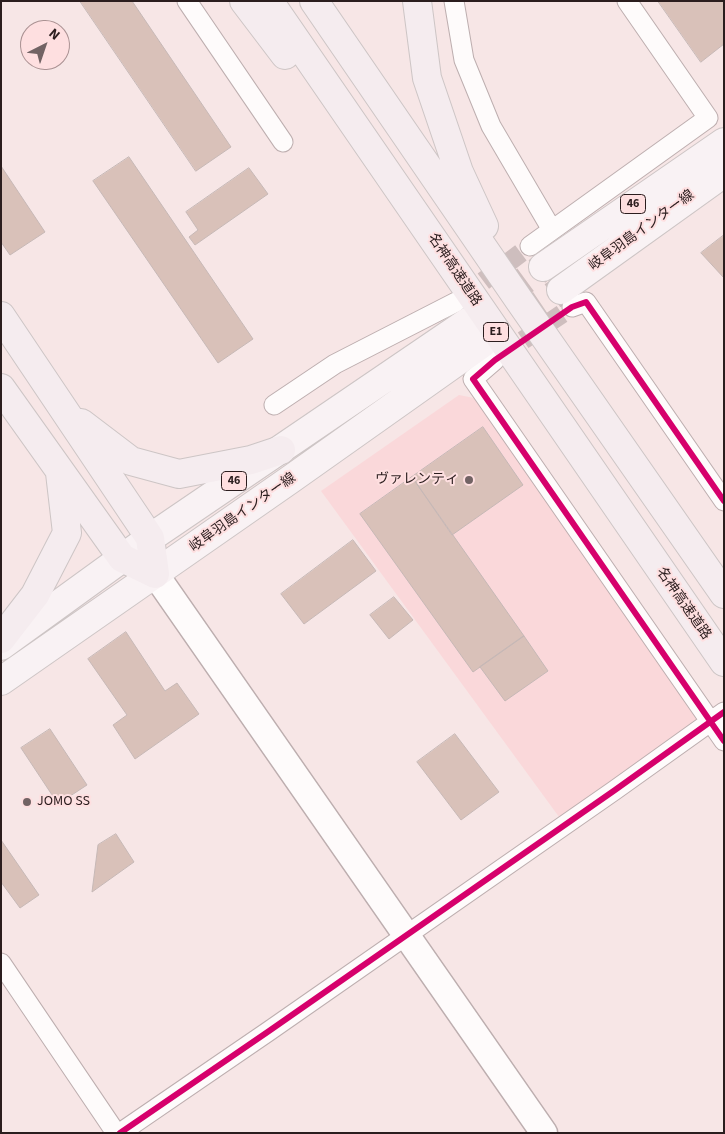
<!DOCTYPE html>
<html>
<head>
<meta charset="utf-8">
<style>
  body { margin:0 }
  #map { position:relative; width:725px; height:1134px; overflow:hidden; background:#f7e6e6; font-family:"Source Sans 3",sans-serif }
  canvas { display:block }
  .frame { position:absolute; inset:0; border:2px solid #2b1d1e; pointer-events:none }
  .north { position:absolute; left:20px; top:20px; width:50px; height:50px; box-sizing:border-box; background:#fedfe0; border:1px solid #aa9192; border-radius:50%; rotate:41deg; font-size:14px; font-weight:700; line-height:20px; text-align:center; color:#2b1d1e }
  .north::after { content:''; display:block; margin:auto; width:18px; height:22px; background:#726364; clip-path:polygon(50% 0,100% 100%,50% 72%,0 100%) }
</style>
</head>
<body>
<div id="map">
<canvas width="725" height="1134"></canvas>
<div class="frame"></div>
<div class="north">N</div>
</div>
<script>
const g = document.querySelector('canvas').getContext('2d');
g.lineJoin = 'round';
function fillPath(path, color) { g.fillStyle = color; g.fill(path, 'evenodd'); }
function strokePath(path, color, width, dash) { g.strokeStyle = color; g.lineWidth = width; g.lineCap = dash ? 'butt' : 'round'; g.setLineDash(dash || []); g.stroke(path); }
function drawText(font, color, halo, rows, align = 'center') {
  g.font = font + ' "Source Sans 3","Noto Sans JP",sans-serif'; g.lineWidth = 4; g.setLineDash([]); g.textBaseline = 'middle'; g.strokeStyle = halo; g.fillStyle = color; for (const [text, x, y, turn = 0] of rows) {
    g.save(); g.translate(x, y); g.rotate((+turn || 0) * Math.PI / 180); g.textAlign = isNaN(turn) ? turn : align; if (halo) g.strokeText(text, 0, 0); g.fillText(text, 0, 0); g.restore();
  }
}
fillPath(new Path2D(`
  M459,395L479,399L699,723L562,821L321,491Z`), '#fad8da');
const building = new Path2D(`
  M80,1H132L231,147L196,171Z
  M658,1H724V44L701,62Z
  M129,157L253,339L218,363L93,181Z
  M1,166L45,232L10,255L1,242Z
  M249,168L268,194L195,245L189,237L198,230L186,212Z
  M724,235V278L701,253Z
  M483,427L523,485L452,535L412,477Z
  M412,477L524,636L473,672L360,514Z
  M353,540L376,571L304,624L281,594Z
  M394,597L413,620L389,639L370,615Z
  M126,632L165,691L177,683L199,714L135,759L113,725L127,715L88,659Z
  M524,636L548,671L505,701L480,667Z
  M50,729L87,785L58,804L21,748Z
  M455,734L499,792L461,820L417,762Z
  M116,834L134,862L92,892L98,845Z
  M1,840L39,895L20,908L1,882Z`);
fillPath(building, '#d9c1b9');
strokePath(building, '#c6b8b6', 1);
strokePath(new Path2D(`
  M461,298L530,246
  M500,356L572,307`), '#cebebe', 19, [19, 9]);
strokePath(new Path2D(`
  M469,321L543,267
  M483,343L561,290`), '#cebebe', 28, [28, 14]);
const street = new Path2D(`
  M187,1L283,142
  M454,1L464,60L491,126L552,230
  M530,246L708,118L627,1
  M572,307L586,302L724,501
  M495,360L473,379L724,741
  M274,405L335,364L456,302
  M1,963L116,1133
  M120,1133L269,1031L615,790L724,712`);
const secondary = new Path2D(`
  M155,574L544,1133`);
const primary = new Path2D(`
  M543,267L724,142
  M561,290L724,173
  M1,646L150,538L469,321
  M1,681L291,479L483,343`);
const highway = new Path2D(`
  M244,1L285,55
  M269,1L724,662
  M314,1L519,300L724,594
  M417,1L427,78L459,172L484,226
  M1,316L150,538L155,574
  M1,388L122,558L155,574
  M81,423L131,461L179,474L251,460L281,450
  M1,639L35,595L67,533L60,473`);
strokePath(street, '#bdaeaf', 21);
strokePath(secondary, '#bdaeaf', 29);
strokePath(primary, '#cdc5c5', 30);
strokePath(highway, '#cdc5c5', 30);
strokePath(street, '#fefbfb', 19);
strokePath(secondary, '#fefbfb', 26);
strokePath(primary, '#f9f2f4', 28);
strokePath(highway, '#f5ecef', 28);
strokePath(new Path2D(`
  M724,501L586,302L572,307L495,360L473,379L724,741
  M120,1133L269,1031L615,790L724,712`), '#d6006c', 6);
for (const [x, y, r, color] of [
  [469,480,5,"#726364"],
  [27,802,5,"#726364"]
]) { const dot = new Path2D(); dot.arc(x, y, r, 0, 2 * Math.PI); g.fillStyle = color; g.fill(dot); strokePath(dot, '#fedfe0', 2); }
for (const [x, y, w] of [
  [633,204,25],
  [496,332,25],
  [234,481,25]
]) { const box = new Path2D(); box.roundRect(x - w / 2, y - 9.5, w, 19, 4); g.fillStyle = '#fedfe0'; g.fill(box); strokePath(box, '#2b1d1e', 1); }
drawText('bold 12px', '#2b1d1e', null, [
  ["46",633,204],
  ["E1",496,332],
  ["46",234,481]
]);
drawText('14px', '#2b1d1e', '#fedfe0', [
  ["岐阜羽島インター線",642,231,-36],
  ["名神高速道路",454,270,56],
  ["岐阜羽島インター線",243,513,-35],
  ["名神高速道路",683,604,55]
]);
drawText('14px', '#2b1d1e', '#fedfe0', [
  ["ヴァレンティ",459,480],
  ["JOMO SS",37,802,"left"]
], 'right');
</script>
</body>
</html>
